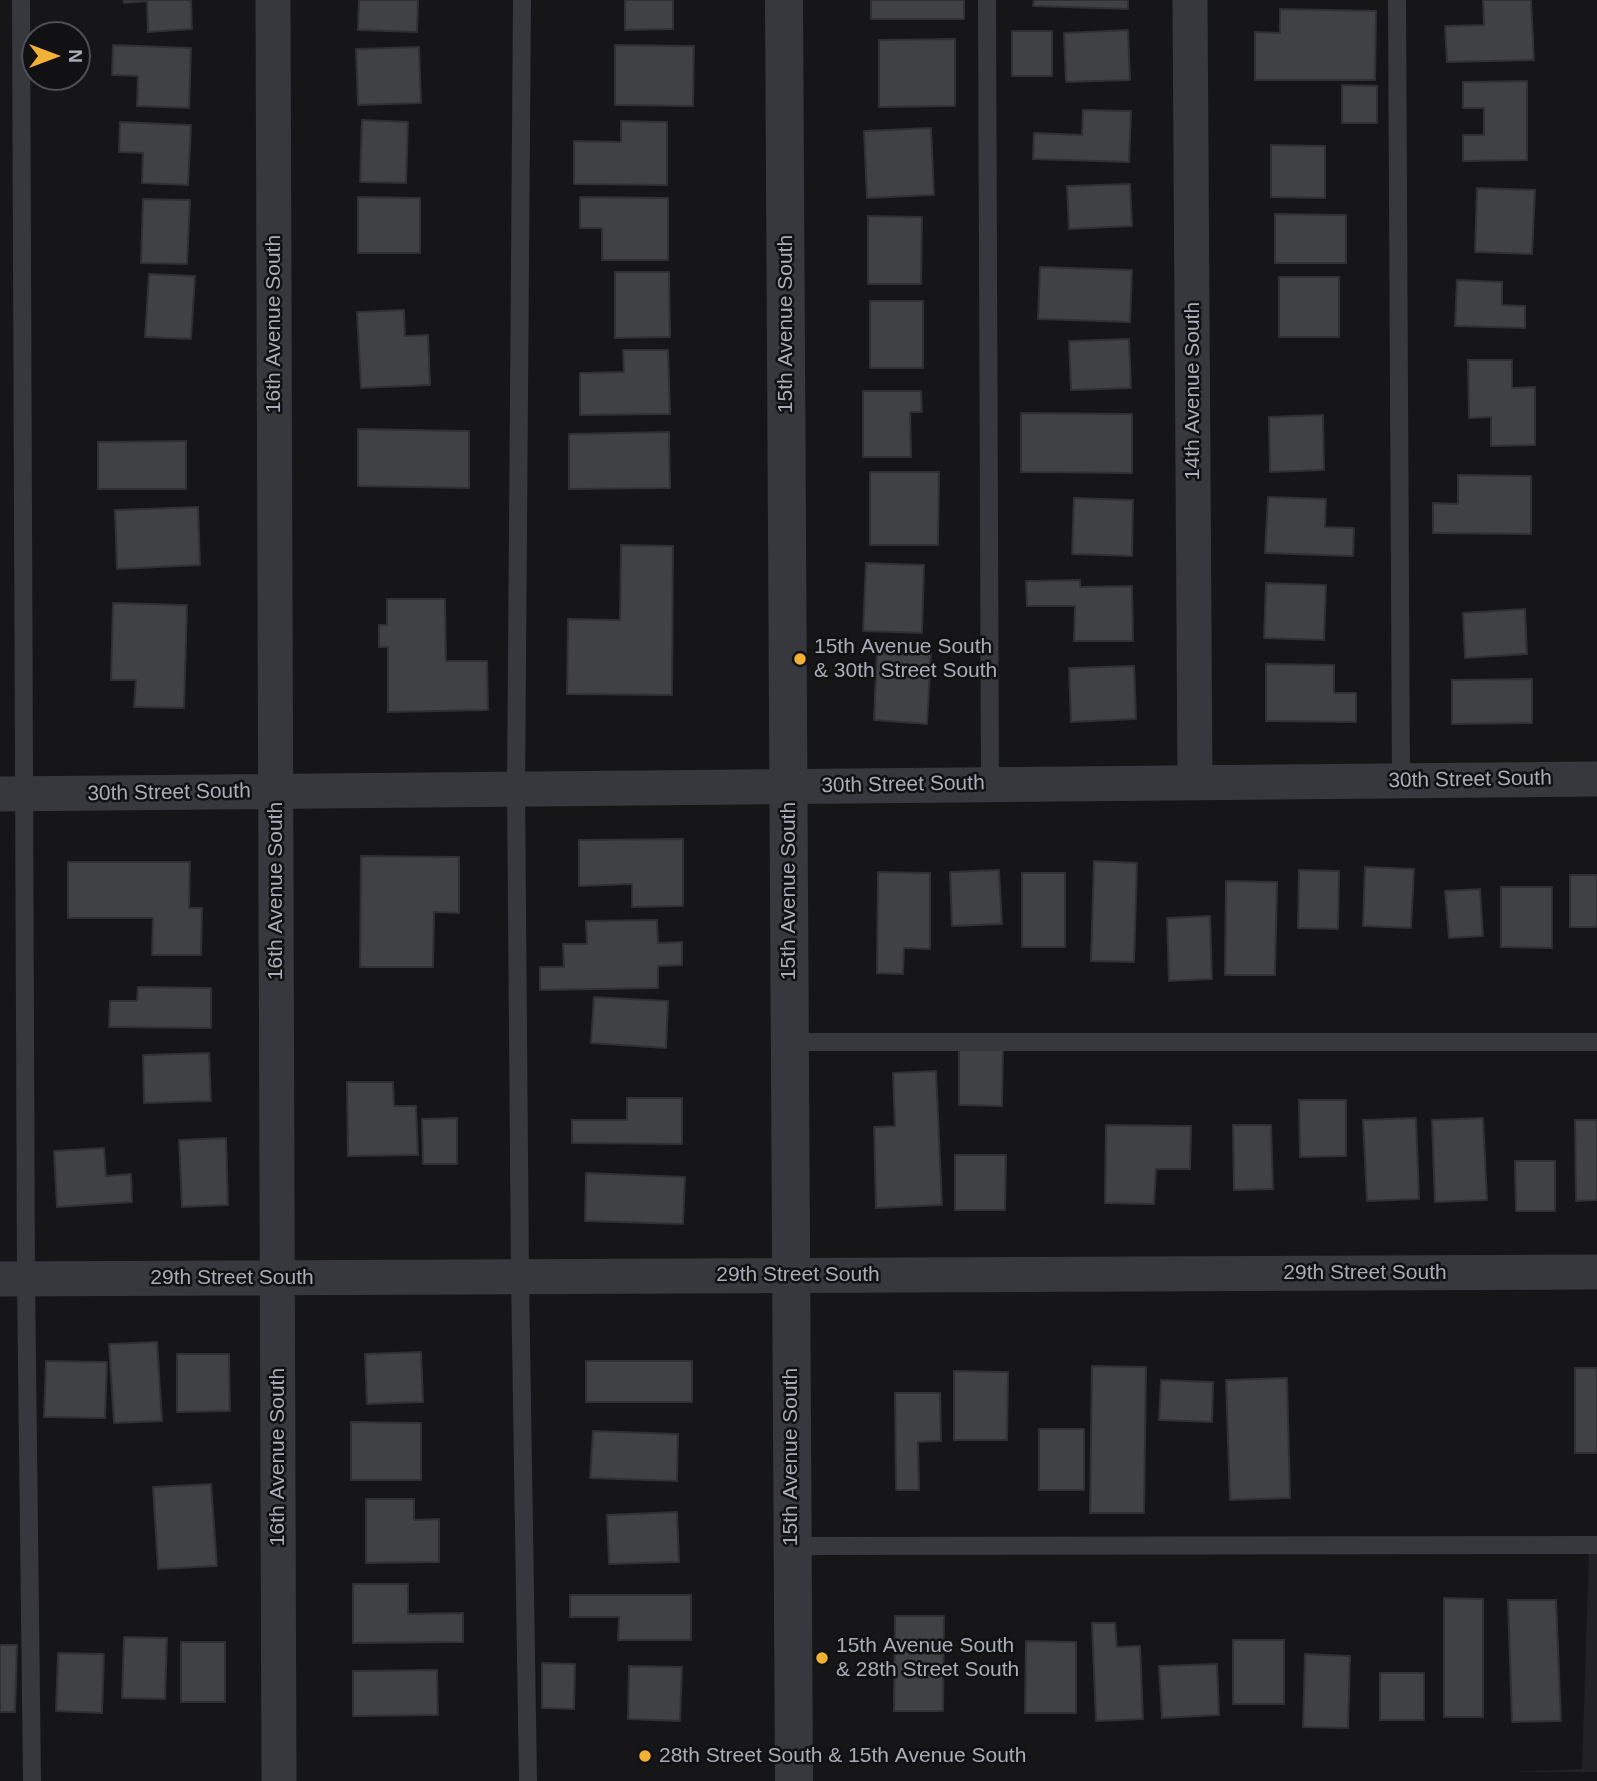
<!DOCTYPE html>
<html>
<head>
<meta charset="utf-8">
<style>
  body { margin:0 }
  #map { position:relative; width:1597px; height:1781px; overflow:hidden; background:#161618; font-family:Helvetica,sans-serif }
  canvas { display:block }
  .north { position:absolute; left:21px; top:21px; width:70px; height:70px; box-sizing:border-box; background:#111113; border:2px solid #4d4f55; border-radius:50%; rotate:90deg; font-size:19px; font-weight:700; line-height:28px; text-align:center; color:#a8adb8 }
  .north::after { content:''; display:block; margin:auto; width:24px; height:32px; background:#f2b134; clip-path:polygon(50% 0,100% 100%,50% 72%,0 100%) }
</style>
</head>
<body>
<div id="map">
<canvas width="1597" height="1781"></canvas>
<div class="north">N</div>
</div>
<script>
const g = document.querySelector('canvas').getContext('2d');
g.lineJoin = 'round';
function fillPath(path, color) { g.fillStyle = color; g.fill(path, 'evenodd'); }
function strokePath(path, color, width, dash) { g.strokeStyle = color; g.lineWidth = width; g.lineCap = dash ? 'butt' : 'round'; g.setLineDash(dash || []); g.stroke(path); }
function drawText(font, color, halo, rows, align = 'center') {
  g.font = font + ' Helvetica,sans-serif'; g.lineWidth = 5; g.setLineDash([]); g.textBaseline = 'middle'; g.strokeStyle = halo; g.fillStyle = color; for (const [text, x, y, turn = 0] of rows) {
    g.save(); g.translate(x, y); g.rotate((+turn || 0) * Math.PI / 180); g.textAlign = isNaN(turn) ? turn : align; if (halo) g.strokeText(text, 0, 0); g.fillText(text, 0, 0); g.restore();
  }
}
fillPath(new Path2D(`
  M1589,1552H1597V1772H1506L1582,1769Z`), '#222225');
const building = new Path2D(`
  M124,0H191L192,29L148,32L147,1L124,3Z
  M359,0H418L417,32L358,30Z
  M625,0H673V29L625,30Z
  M871,0H964V19H871Z
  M1034,0H1128V9L1033,6Z
  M1483,0H1531L1534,60L1447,62L1445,26L1484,25Z
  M1280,9L1376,11L1375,80H1255V32L1280,33Z
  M1128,30L1130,80L1066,82L1064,33Z
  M1012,31H1052V76H1012Z
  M955,39V106L879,107V40Z
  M113,45L191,48L189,108L137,106L138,76L112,75Z
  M615,45L694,46L693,106L615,105Z
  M419,47L421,103L358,105L356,49Z
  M1527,81V160L1463,161V135H1484V108H1463V82Z
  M1342,85L1377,86V123H1342Z
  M1083,110L1131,111L1129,162L1033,159L1034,133L1082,135Z
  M362,120L408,122L406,183L360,182Z
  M621,121L667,122V185L574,184V141L621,142Z
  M120,122L191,125L188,185L142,183L143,153L119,152Z
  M931,128L934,195L867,198L864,131Z
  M1271,145L1325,146V198L1271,197Z
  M1130,184L1132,226L1069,229L1067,186Z
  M1477,188L1535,190L1532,254L1475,252Z
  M358,197L420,198V253H358Z
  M580,197L668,198V260H602V228H580Z
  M143,199L190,200L187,264L141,263Z
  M1275,214L1346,215V263H1275Z
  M868,216L922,217L921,284H868Z
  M1040,267L1132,270L1130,322L1038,319Z
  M615,272H669L670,337L615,338Z
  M149,274L195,276L191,339L145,337Z
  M1279,277H1339V337H1279Z
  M1457,280L1502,282V305L1525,306V328L1455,326Z
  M870,301H923V368H870Z
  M404,310L405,336L428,335L430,385L361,388L357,312Z
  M1129,339L1131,388L1071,390L1069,341Z
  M623,350H668L670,414L580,415V373L624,372Z
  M1468,360H1512V388L1535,387V445L1491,446V417L1469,418Z
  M863,391H921L922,412H910L911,457H863Z
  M1021,413L1132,414V473L1021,472Z
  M1323,415L1324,470L1270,472L1269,417Z
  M358,429L469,431V488L358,486Z
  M669,432L670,488L569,489V434Z
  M186,441V489H98V442Z
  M870,472H939L938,545H870Z
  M1458,475L1531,476V534L1433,533V503L1458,504Z
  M1268,497L1326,499L1325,527L1354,528L1353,556L1265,553Z
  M1074,498L1133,500L1132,556L1072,554Z
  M198,507L200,565L117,569L115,510Z
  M621,545L673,546L672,695L567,694L568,619L620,620Z
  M866,563L924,565L922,633L863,631Z
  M1080,580V587L1132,586L1133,641H1074L1075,606H1027L1026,581Z
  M1266,583L1326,585L1324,640L1264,638Z
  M387,599H445L446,661H487L488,710L388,712V647H379V625H387Z
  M113,603L187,605L184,708L134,707L136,680H111Z
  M1525,609L1527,654L1465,658L1463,613Z
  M877,650L931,653L927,724L874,720Z
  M1266,664L1334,665V693H1356V722L1266,721Z
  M1134,666L1136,719L1071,722L1069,668Z
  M1532,679V723L1452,724V680Z
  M683,839V906L632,907V884L579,886V840Z
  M361,856L459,857V913L434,912L433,967H360Z
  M1094,861L1137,863L1134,962L1091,961Z
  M68,862H190L189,908H202L201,955H152L153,918H68Z
  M1365,867L1414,869L1411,928L1363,926Z
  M999,870L1002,924L952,926L950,872Z
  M1299,870L1339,871L1338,929L1298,928Z
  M878,872L930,873V949L904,948L903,974L877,973Z
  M1022,873H1065V947H1022Z
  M1570,875H1597V927H1570Z
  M1226,881L1277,882L1275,975H1225Z
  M1501,887H1552V948L1501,947Z
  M1480,889L1483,936L1449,938L1445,891Z
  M1210,916L1212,979L1169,981L1167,918Z
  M657,920L658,943L682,942V965L658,966V988L540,990V967H564L563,944H587L586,921Z
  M138,987L211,988V1028L109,1027L110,1001H137Z
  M594,997L668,1001L666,1048L591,1043Z
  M959,1047H1003L1002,1106L959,1105Z
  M209,1053L211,1101L144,1103L143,1055Z
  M936,1071L942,1205L876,1208L874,1127L895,1126L893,1073Z
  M347,1082H393L394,1106H416L418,1155L348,1156Z
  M627,1098H682V1144L572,1143V1120H627Z
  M1299,1100H1346V1156L1300,1157Z
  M457,1118V1164H423L422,1119Z
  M1416,1118L1419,1199L1367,1201L1363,1120Z
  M1483,1118L1487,1200L1435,1202L1432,1120Z
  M1575,1120H1597V1200L1576,1201Z
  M1106,1125L1191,1126L1190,1169H1156L1154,1204L1105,1203Z
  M1233,1125H1271L1273,1189L1234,1190Z
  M226,1138L228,1205L182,1207L179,1140Z
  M104,1148L106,1176L131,1174L132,1202L57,1207L54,1151Z
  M955,1155H1006L1005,1210H955Z
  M1515,1161H1555V1211H1516Z
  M586,1173L685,1177L683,1224L585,1221Z
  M157,1342L162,1421L114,1423L109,1344Z
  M421,1352L423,1402L367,1404L365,1354Z
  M177,1354H229L230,1411L177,1412Z
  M46,1361L107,1362L105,1418L44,1417Z
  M586,1361H692V1402H586Z
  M1092,1366L1146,1367L1144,1513H1090Z
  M1575,1368H1597V1453H1575Z
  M954,1371L1008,1372L1007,1440H954Z
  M1287,1378L1290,1498L1230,1500L1226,1380Z
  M1161,1380L1213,1382L1212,1422L1159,1420Z
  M895,1393H940L941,1441L918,1442L919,1490H896Z
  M351,1422L421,1423V1480H351Z
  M1039,1429H1084V1490H1039Z
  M593,1431L678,1434L677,1481L590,1478Z
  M211,1484L217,1566L158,1569L153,1487Z
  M366,1499H414V1520L439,1519V1562L366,1563Z
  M677,1512L679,1562L609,1564L607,1515Z
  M353,1584H408V1614L463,1613V1642L353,1643Z
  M570,1595H691V1640H618L619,1617H570Z
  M1444,1598L1483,1599V1717H1444Z
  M1508,1600H1556L1561,1721L1512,1722Z
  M895,1616H944L943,1711H894Z
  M1092,1623H1115L1117,1647L1140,1646L1143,1719L1096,1721Z
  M124,1637L167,1638L165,1699L122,1698Z
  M1233,1640H1284V1704H1233Z
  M1026,1641L1076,1642V1713H1025Z
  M181,1642H225V1702H181Z
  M0,1645H17L15,1712H0Z
  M58,1653L104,1654L102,1713L56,1711Z
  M1305,1654L1350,1656L1348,1728L1303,1727Z
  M542,1663L575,1664L574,1709L542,1708Z
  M1217,1664L1219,1715L1162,1718L1159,1666Z
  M629,1666L682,1667L680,1721L628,1719Z
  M437,1670L438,1715L353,1716V1671Z
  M1380,1673H1424V1720H1380Z`);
fillPath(building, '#404145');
strokePath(building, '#303034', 2);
strokePath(new Path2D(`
  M21,0L26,1279L32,1781
  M522,0L516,789L520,1277L528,1781
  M987,0L990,785
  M1397,0L1401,781
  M789,1042H1597
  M792,1546L1597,1545`), '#37383d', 18);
strokePath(new Path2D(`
  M273,0L279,1781
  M1190,0L1195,783
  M0,794L1597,779
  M0,1279L1597,1272`), '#37383d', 35);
strokePath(new Path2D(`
  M784,0L794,1781`), '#37383d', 38);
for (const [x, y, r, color] of [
  [800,659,7,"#f2b134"],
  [822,1658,7,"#f2b134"],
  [645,1756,7,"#f2b134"]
]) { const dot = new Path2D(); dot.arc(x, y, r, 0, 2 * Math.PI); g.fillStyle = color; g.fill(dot); strokePath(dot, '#111113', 2.5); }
drawText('21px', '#a8adb8', '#111113', [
  ["16th Avenue South",274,324,-90],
  ["15th Avenue South",786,324,-90],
  ["14th Avenue South",1193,391,-90],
  ["30th Street South",1470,780,-1],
  ["30th Street South",903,785,-1],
  ["30th Street South",169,793,-1],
  ["16th Avenue South",276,891,-90],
  ["15th Avenue South",789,891,-90],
  ["29th Street South",1365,1273],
  ["29th Street South",798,1275],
  ["29th Street South",232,1278],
  ["16th Avenue South",278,1457,-90],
  ["15th Avenue South",791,1457,-90]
]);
drawText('21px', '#a8adb8', '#111113', [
  ["15th Avenue South",814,647],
  ["& 30th Street South",814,671],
  ["15th Avenue South",836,1646],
  ["& 28th Street South",836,1670],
  ["28th Street South & 15th Avenue South",659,1756]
], 'left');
</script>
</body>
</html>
